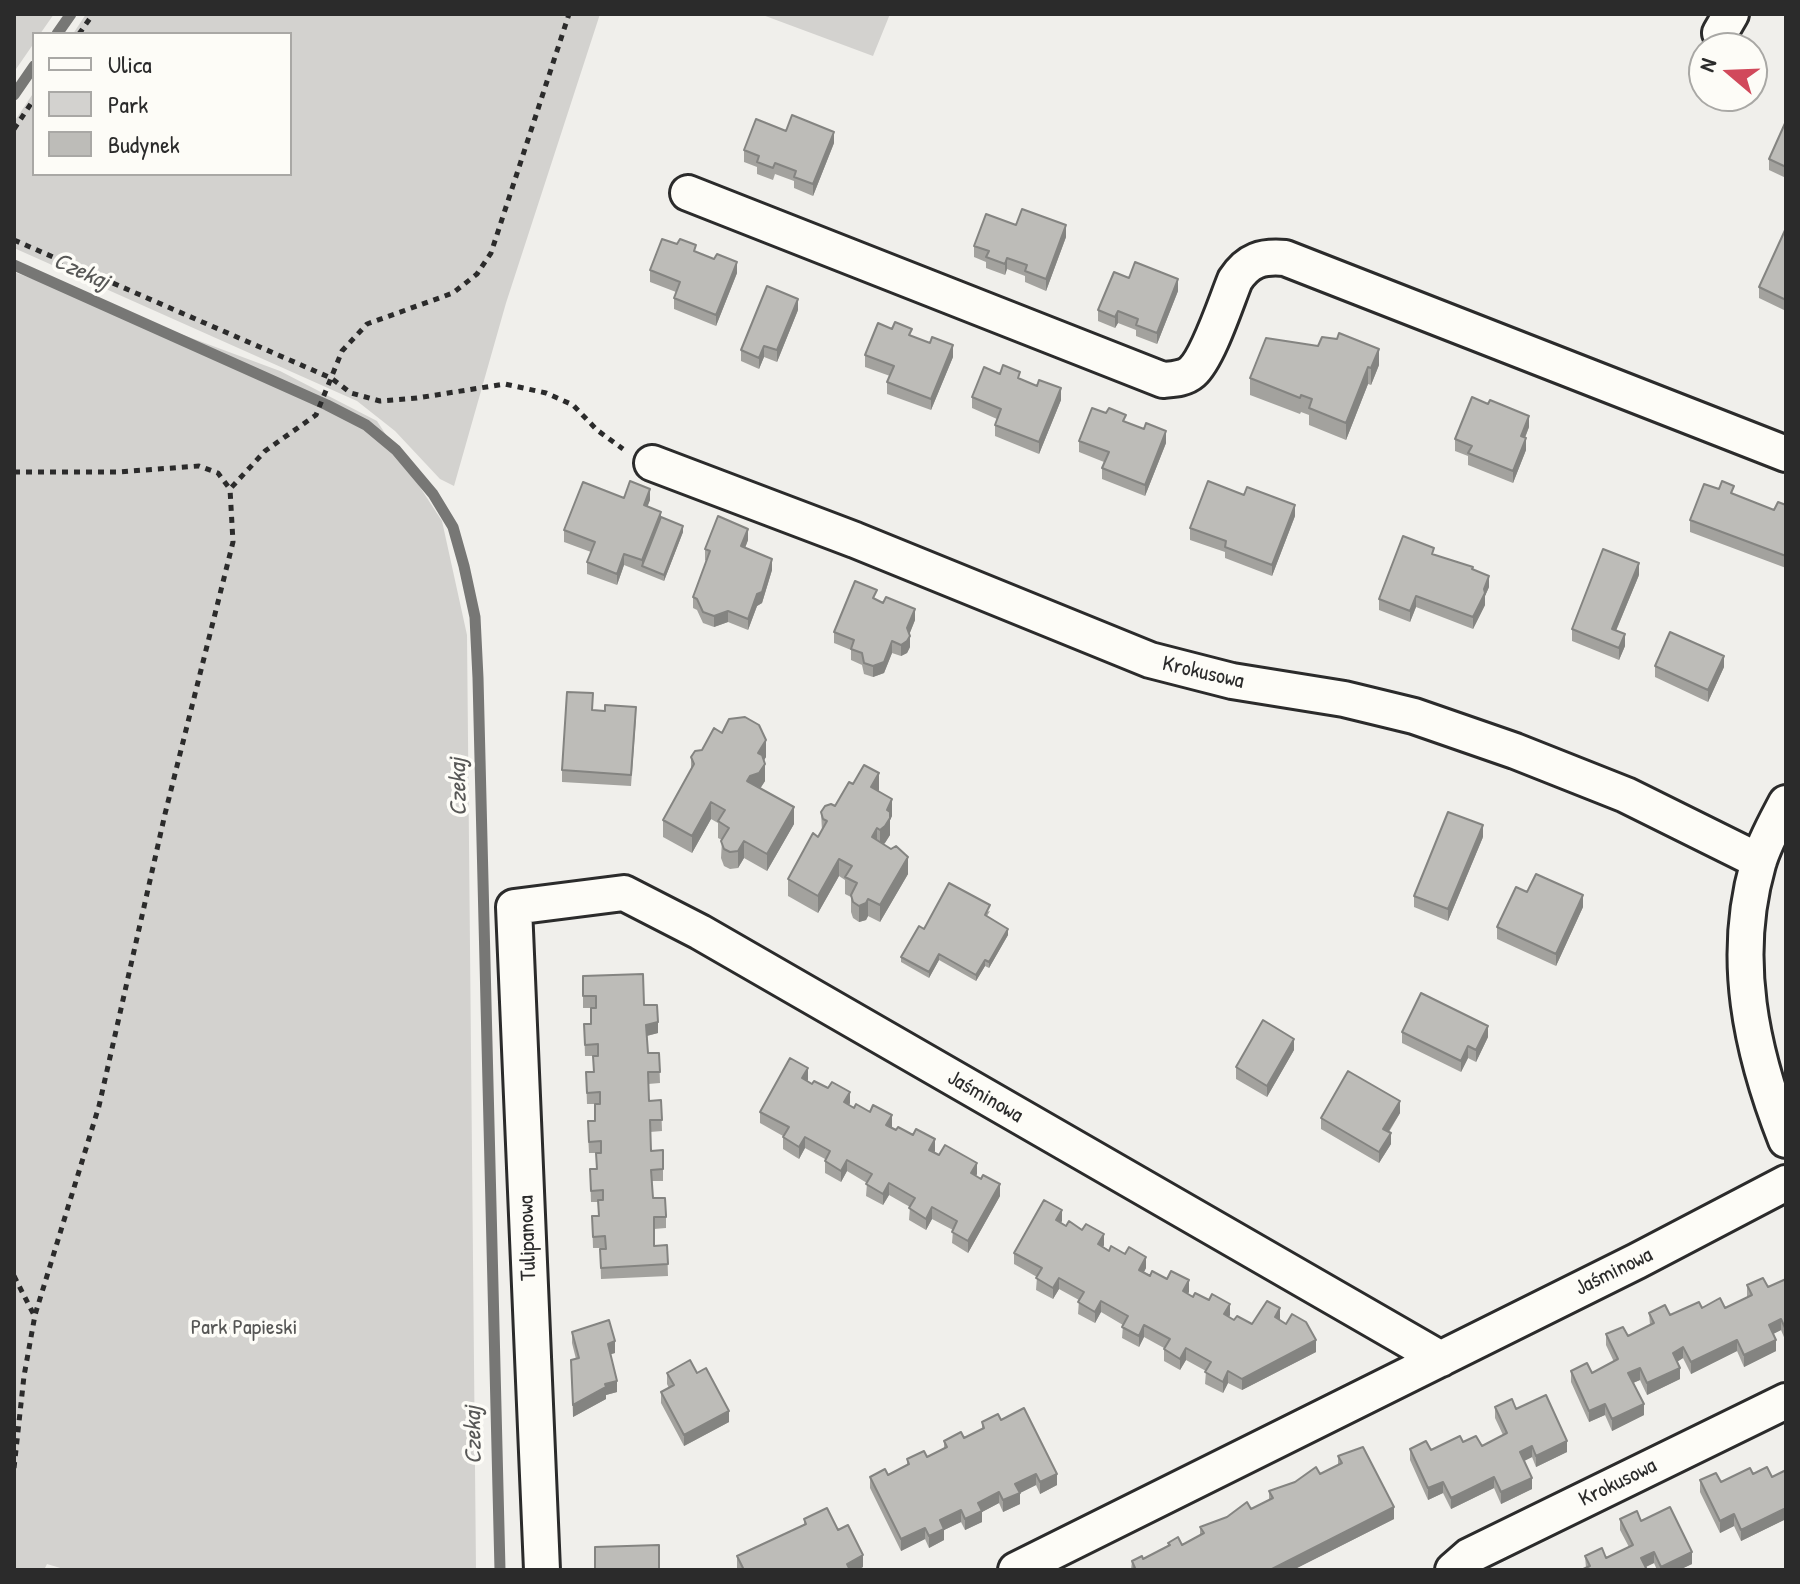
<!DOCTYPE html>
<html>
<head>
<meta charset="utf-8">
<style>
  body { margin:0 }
  #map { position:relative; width:1800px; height:1584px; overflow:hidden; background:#f0efeb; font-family:"Patrick Hand",sans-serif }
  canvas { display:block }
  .frame { position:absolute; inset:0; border:16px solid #2b2b2b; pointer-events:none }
  .legend { position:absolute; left:32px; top:32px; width:260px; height:144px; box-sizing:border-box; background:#fdfcf7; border:2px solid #a9a8a5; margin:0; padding:10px 14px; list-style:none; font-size:24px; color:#2b2b2b }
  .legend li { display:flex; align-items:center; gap:16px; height:40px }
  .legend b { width:40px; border:2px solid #a9a8a5 }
  .north { position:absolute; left:1688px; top:32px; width:80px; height:80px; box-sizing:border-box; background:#fdfcf7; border:2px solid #a9a8a5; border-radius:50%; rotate:289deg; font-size:22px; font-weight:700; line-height:32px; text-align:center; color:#2b2b2b }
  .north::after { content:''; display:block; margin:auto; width:28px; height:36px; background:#d1495b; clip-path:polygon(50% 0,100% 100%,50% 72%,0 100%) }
</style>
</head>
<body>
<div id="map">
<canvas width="1800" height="1584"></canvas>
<div class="frame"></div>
<ul class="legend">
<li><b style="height:10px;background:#fdfcf7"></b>Ulica</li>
<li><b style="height:22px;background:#d3d2cf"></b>Park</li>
<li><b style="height:22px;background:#bdbcb8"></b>Budynek</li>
</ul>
<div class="north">N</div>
</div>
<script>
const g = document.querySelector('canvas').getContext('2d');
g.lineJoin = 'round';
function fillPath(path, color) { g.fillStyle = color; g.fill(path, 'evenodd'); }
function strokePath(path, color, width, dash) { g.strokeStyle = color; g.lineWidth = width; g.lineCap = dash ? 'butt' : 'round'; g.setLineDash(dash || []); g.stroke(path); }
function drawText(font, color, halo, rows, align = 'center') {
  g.font = font + ' "Patrick Hand",sans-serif'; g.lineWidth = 7; g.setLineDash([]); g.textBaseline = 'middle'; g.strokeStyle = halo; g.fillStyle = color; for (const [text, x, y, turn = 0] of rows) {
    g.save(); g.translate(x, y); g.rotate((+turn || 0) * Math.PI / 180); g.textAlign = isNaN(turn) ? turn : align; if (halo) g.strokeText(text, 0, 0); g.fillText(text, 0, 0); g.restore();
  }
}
fillPath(new Path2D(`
  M14,14H54L40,34H34V43L14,72Z
  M86,14H600L506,303L454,486L440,479L395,431L357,401L14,248V122L34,92V174H290V34H73Z
  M760,14H890L873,56Z
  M14,272L280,371L377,421L442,521L467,635L476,1570H67L47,1564L44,1570H14Z`), '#d3d2cf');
strokePath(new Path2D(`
  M57,34L71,14
  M14,95L34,66
  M14,265L327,405L366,425L396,450L433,494L453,527L464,566L475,617L478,678L500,1570`), '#777775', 11);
const minor = new Path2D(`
  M1720,33L1731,14
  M688,193L1163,380C1173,379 1184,379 1192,372C1208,358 1226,302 1235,280C1248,260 1262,256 1285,258L1786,454
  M652,463L855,540L1150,660L1232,681L1344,699L1414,716L1515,751L1626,795L1759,861
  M1786,803C1776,822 1764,843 1758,864C1731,958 1751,1051 1786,1140
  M542,1570L514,907L624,893L700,932L1441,1359
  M1016,1570L1637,1261L1786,1183
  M1453,1570L1469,1556L1786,1401`);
strokePath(minor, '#2b2b2b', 40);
strokePath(new Path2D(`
  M79,34L93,14
  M14,129L34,99
  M14,240L331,378L351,393L380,401L417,398L505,384L546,393L573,405L597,430L623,449
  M14,472H117L199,466L218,473L230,489L265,451L316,415L342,351L367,324L453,293L477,274L491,253L569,14
  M14,1276L34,1315
  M14,1468L24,1376L35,1315L99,1106L165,814L233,542L230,489`), '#2b2b2b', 5, [6, 6]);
strokePath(minor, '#fdfcf7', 34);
fillPath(new Path2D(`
  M1786,121V178L1769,170V159Z
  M786,131L834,143L813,196L794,188V181L775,174L773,180L757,174V167L744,162V150Z
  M1016,225L1066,237L1046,291L1025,282V276L1007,269L1005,275L986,268V262L974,257V246Z
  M1786,228V311L1759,298V287Z
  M696,252L737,273L716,326L674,309V298L676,292L650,282V270Z
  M1129,278L1178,291L1157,344L1136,336V330L1118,323L1115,328L1098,321V310Z
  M798,310L777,362L764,357L759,369L741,361V350Z
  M912,336L953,357L931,410L887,394V382L890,376L865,367V355Z
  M1379,365L1371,385L1368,384L1346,440L1309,425V415L1301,412L1300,414L1250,395V378Z
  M1000,374L1020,379L1061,400L1039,454L995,436V425L997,419L972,408V397Z
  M1126,422L1166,443L1145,496L1102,479V468L1104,462L1079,452V441Z
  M1529,427L1525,438L1526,450L1513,483L1468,465V456L1455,451V439Z
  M1734,494L1774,510L1786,505V568L1690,532V520Z
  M624,498L650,500L647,506L661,517L683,532L664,581L624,565L617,585L587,574V562L591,552L564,542V530Z
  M1295,516L1272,576L1225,558V552L1190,540V528Z
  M748,540L745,548L772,570L762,603L757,606L748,630L728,622L714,627L703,623L697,610L693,608V597L706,561L705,560V549Z
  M1434,554L1473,569L1489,587L1485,596V605L1473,629L1416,607L1410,622L1379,610V599Z
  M1639,575L1616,631L1625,646L1619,660L1572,641V629Z
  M877,600L915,620L909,635L910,647L907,653L901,656L892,653L884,673L873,677L864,674L862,665L851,660V650L834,643V632Z
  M1655,666L1724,667L1708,702L1655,677Z
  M593,710L636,718L631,786L562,782V770Z
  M691,757H766L764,760L765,781L760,789L794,824L767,871L744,858L738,868L730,869L724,866L721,858L722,840L718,838V823L711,819L692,853L663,837V820L691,770Z
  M853,784L879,790V791L892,816L890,820V835L884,844L908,874L880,922L868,916L866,920L859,922L853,918L851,912V897L845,894V880L839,876L818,913L788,896V879L822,831L821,812L835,806Z
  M1483,837L1448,921L1414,907V896Z
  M1527,892L1583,907L1556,966L1497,939V927Z
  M990,911L987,916L1008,935L989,968L985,966L976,981L939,960L929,978L901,962V957L924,929Z
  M583,976L644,1005L658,1033L647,1036L648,1053H659L660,1083L648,1084L649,1101L661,1100L662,1131L650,1132L651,1151L663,1150V1181H652L653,1198L666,1215V1228L654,1229V1246L667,1245L668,1276L601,1279L600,1249L605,1248H593L592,1216H598V1202H591L590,1169H597L596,1153H589L588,1133L595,1121L600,1104H587L586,1072H593L598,1056H585L584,1024H591L596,1008H583Z
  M1402,1032L1488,1037L1476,1062L1468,1058L1461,1072L1402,1043Z
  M1294,1050L1267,1097L1236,1079V1067Z
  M808,1080L807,1081L850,1103L849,1105L892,1127L891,1128L935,1151L934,1153L977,1174L976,1176L1000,1196L968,1253L952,1243L953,1230L932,1219L926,1230L909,1220L910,1207L889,1195L883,1205L866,1196L867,1183L847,1171L841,1182L825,1173V1159L805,1148L799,1159L783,1149V1136L760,1123V1112Z
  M1400,1113L1389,1132L1391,1144L1379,1163L1321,1129V1118Z
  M1062,1221L1061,1223L1104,1245L1103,1247L1146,1268L1144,1272L1189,1292L1187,1294L1230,1315L1229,1317L1234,1320L1252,1324L1280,1320L1316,1352L1242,1390L1228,1383L1223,1393L1205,1384L1206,1371L1186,1360L1180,1370L1164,1361V1348L1144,1337L1139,1347L1122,1338L1123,1325L1101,1312L1095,1323L1078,1314L1079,1300L1059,1289L1053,1299L1036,1290L1037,1277L1014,1264V1253Z
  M1786,1279V1342L1781,1330L1773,1334L1776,1351L1744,1367L1737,1351L1691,1374L1683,1358L1677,1362L1680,1379L1647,1395L1640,1380L1633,1383L1644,1415L1612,1431L1605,1415L1589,1422L1571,1382V1371L1592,1373L1614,1362L1606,1345V1334L1628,1336L1650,1325L1649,1313L1670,1315L1702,1308H1725L1747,1298V1285L1768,1287Z
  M572,1332L615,1353L610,1354L617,1392L606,1395V1399L573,1417L571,1360L576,1359L572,1343Z
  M667,1373H697L729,1422L684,1446L661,1403V1392L669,1388L667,1384Z
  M1495,1407L1516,1409L1567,1452L1536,1467L1532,1457L1524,1461L1532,1489L1501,1504L1494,1488L1451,1509L1443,1493L1428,1500L1410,1460V1449L1431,1450L1463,1442L1482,1446L1503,1435L1495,1418Z
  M1001,1420L1057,1485L1040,1494L1036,1485L1020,1493V1504L1003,1512L999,1503L982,1512V1522L965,1530L961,1522L944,1530V1540L929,1548L925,1539L901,1551L870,1488V1477L888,1475L907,1466V1459L927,1457L944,1448V1441L964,1438L982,1429V1422Z
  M1338,1456L1394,1519L1293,1570H1131L1132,1561L1143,1559L1168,1546V1543L1182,1545L1200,1535V1527L1251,1509L1269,1500V1491L1320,1474L1338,1465Z
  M1786,1470V1524L1784,1520L1741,1541L1734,1526L1720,1533L1700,1492V1480L1721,1482L1753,1474L1772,1477Z
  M804,1519L838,1530L863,1567L857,1570H738L737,1568V1556L804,1525Z
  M1620,1519L1641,1521L1692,1564L1679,1570H1657L1654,1563L1646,1567L1586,1568L1585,1556L1606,1558L1629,1547L1620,1530Z`), '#a3a29e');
fillPath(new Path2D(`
  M834,132V143L813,196V184Z
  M1066,225V237L1046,291V279Z
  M1007,258V269L1005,275V264Z
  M737,262V273L716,326V315Z
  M1178,279V291L1157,344V333Z
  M798,299V310L777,362V350Z
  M1118,311V323L1115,328V317Z
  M953,345V357L931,410V399Z
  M764,346V357L759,369V358Z
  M1379,349V365L1371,385V368Z
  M1368,367V384L1346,440V423Z
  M1061,388V400L1039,454V442Z
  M1529,416V427L1521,447V436Z
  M1166,431V443L1145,496V485Z
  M1526,438V450L1513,483V471Z
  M650,489V500L644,516V505Z
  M1295,505V516L1272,576V565Z
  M661,512V523L642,566V560Z
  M683,526V532L664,581V575Z
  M748,529V540L741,558V546Z
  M624,554V565L617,585V574Z
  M772,559V570L762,603L757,606L748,630V619L757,594Z
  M1639,563V575L1612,640V629Z
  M1489,576V587L1485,596V605L1473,629V617Z
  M1416,596V607L1410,622V611Z
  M915,609V620L907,640V628Z
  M728,611V622L714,627V616Z
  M1625,634V646L1619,660V648Z
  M910,636V647L907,653L901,656V645Z
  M892,641V653L884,673L873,677V666Z
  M1724,656V667L1708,702V690Z
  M766,740V757L758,770V753Z
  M765,764V781L759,790L747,781L750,776Z
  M879,773V790L871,804V787Z
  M892,799V816L890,820V835L885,843L880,847V830L887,810Z
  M711,802V819L692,853V836Z
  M794,807V824L767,871V854Z
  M1483,825V837L1448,921V909Z
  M877,828V845L872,837Z
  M744,841V858L738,868V851Z
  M908,857V874L880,922V905Z
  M839,859V876L818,913V896Z
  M1583,895V907L1556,966V954Z
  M868,899V916L866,920L859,922V906Z
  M1008,929V935L989,968V962Z
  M939,954V960L929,978V972Z
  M985,960V966L976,981V975Z
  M658,1022V1033L646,1036V1025Z
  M1488,1026V1037L1476,1062V1050Z
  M1294,1039V1050L1267,1097V1086Z
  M1468,1046V1058L1461,1072V1061Z
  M808,1068V1080L802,1090V1078Z
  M850,1092V1103L844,1114V1102Z
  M1400,1101V1113L1383,1140V1129Z
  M892,1115V1127L886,1136V1125Z
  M1391,1133V1144L1379,1163V1152Z
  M805,1137V1148L799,1159V1147Z
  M935,1139V1151L929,1161V1150Z
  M847,1160V1171L841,1182V1171Z
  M977,1163V1174L971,1184V1173Z
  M889,1183V1195L883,1205V1194Z
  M1000,1184V1196L968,1253V1241Z
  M932,1207V1219L926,1230V1219Z
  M1062,1210V1221L1056,1232V1220Z
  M1104,1234V1245L1098,1256V1244Z
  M1146,1257V1268L1139,1281V1270Z
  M1059,1278V1289L1053,1299V1288Z
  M1189,1280V1292L1183,1303V1291Z
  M1101,1301V1312L1095,1323V1312Z
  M1230,1304V1315L1224,1326V1314Z
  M1280,1308V1319L1275,1329V1317Z
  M1781,1319V1330L1769,1336V1325Z
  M1144,1325V1337L1139,1347V1336Z
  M1316,1340V1352L1242,1390V1379Z
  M1737,1340V1351L1691,1374V1362Z
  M1776,1340V1351L1744,1367V1355Z
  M615,1341V1353L608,1355V1344Z
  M1683,1347V1358L1673,1364V1353Z
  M1186,1348V1360L1180,1370V1359Z
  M1640,1368V1380L1628,1385V1373Z
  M1680,1368V1379L1647,1395V1383Z
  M1228,1371V1383L1223,1393V1382Z
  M617,1381V1392L606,1395V1399L573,1417V1405L605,1384Z
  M1605,1404V1415L1589,1422V1411Z
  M1644,1404V1415L1612,1431V1419Z
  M729,1411V1422L684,1446V1435Z
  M1567,1441V1452L1536,1467V1456Z
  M1532,1446V1457L1520,1463V1452Z
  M1036,1474V1485L1020,1493V1504L1003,1512V1500L1015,1484Z
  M1057,1474V1485L1040,1494V1482Z
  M1494,1477V1488L1451,1509V1498Z
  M1532,1478V1489L1501,1504V1492Z
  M1443,1482V1493L1428,1500V1488Z
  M999,1492V1503L982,1512V1522L965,1530V1519L978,1503Z
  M1394,1507V1519L1293,1570H1270Z
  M1784,1509V1520L1741,1541V1530Z
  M961,1510V1522L944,1530V1540L929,1548V1536L940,1520Z
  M1734,1514V1526L1720,1533V1521Z
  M925,1528V1539L901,1551V1539Z
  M1654,1552V1563L1641,1569V1558Z
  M1692,1552V1564L1679,1570H1661V1567Z
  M863,1555V1567L857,1570H847V1564Z`), '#848481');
const building = new Path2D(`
  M792,115L834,132L813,184L794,177L796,171L775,163L773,168L757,162L759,156L744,150L756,119L786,131Z
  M1786,121V167L1769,159Z
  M1022,209L1066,225L1046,279L1025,271L1027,265L1007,258L1005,264L986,257L989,251L974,246L986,214L1016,225Z
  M1786,228V300L1759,287Z
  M662,239L677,244L680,239L696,245L694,251L714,259L717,254L737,262L716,315L674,298L680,282L650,270Z
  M1135,262L1178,279L1157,333L1136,325L1138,319L1118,311L1115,317L1098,310L1114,272L1129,278Z
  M767,286L798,299L777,350L764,346L759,358L741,350Z
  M895,322L912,329L909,335L930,343L932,337L953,345L931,399L887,382L894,366L865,355L878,323L892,329Z
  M1339,333L1379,349L1371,368L1368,367L1346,423L1309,408L1312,399L1301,395L1300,398L1250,378L1266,338L1318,346L1322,337L1337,339Z
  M1003,365L1020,372L1018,378L1037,386L1039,380L1061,388L1039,442L995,425L1001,409L972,397L984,367L1000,374Z
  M1472,397L1488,404L1490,400L1529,416L1521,436L1526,438L1513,471L1468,453L1472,446L1455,439Z
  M1092,408L1106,413L1109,408L1126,415L1123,421L1144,429L1146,423L1166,431L1145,485L1102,468L1109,452L1079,441Z
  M630,481L650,489L644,505L661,512L642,560L624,554L617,574L587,562L595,542L564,530L583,482L624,498Z
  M1208,481L1244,495L1247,487L1295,505L1272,565L1225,547L1226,541L1190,528Z
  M1722,481L1734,486L1731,493L1774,510L1778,502L1786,505V556L1690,520L1704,484L1719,489Z
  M718,516L748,529L741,546L772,559L762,592L757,594L748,619L728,611L714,616L703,612L697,599L693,597L710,551L705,549Z
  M661,517L683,526L664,575L642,566Z
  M1403,536L1434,548L1432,554L1473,567L1472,569L1489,576L1484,589L1485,593L1473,617L1416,596L1410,611L1379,599Z
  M1603,549L1639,563L1612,629L1625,634L1619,648L1572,629Z
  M855,581L877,590L873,598L883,603L886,597L915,609L907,628L910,636L907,641L901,645L892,641L884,662L873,666L864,663L862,653L851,649L854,640L834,632Z
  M1670,632L1724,656L1708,690L1655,666Z
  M567,692L593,693L592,710L605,711V705L636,707L631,775L562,770Z
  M745,717L759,725L766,740L758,753L762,755L765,764L759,773L750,776L747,781L794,807L767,854L744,841L738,851L730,852L724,849L721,841L729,828L718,821L725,810L711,802L692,836L663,820L694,764L691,757L695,751L702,750L714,728L722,733L729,719Z
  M864,765L879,773L871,787L892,799L887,810L890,812V818L885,826L880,830L877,828L872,837L891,849L896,846L908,857L880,905L868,899L866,903L859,906L853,902L851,895L857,883L845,877L852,866L839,859L818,896L788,879L813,833L818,837L827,821L823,819L821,812L825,806L831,804L835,806L849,782L853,784Z
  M1448,812L1483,825L1448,909L1414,896Z
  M1536,874L1583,895L1556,954L1497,927L1516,887L1527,892Z
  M949,883L990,905L985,915L1008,929L989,962L985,960L976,975L939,954L929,972L901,957L919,926L924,929Z
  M643,974L644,1005H657L658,1022L646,1025L648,1053H659L660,1072H648L649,1101L661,1100L662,1120H650L651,1151L663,1150V1169L651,1170L653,1198H665L666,1215V1217H654V1246L667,1245L668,1264L601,1268L600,1249H606L605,1236L593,1237L592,1216H599L598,1200H603V1190L591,1191L590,1169H597L596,1153H601V1141L589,1142L588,1121H595V1104H600V1092L587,1093L586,1072H594L593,1056H598V1044L585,1045L584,1024H591V1008H596V996H583V976Z
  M1421,993L1488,1026L1476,1050L1468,1046L1461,1061L1402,1032Z
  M1263,1020L1294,1039L1267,1086L1236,1067Z
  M790,1058L808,1068L802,1078L812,1084L814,1081L828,1088L832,1082L850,1092L844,1102L854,1108L856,1104L870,1112L873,1105L892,1115L886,1125L896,1130L898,1127L913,1135L916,1129L935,1139L929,1150L939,1155L945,1145L977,1163L971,1173L981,1179L983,1175L1000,1184L968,1241L952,1232L957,1221L932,1207L926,1219L909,1208L915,1198L889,1183L883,1194L866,1184L872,1174L847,1160L841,1171L825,1161L830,1151L805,1137L799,1147L783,1137L789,1127L760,1112Z
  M1348,1071L1400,1101L1383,1129L1391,1133L1379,1152L1321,1118Z
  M1044,1200L1062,1210L1056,1220L1066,1226L1069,1221L1082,1230L1086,1224L1104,1234L1098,1244L1109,1251L1111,1246L1125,1254L1129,1247L1146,1257L1139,1270L1150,1276L1152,1271L1167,1279L1171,1271L1189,1280L1183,1291L1193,1297L1195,1293L1209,1300L1212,1294L1230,1304L1224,1314L1234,1320L1237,1316L1252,1324L1267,1301L1280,1308L1275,1317L1286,1324L1292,1314L1306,1322L1316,1340L1242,1379L1228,1371L1223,1382L1205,1372L1211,1362L1186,1348L1180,1359L1164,1349L1170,1339L1144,1325L1139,1336L1122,1327L1128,1316L1101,1301L1095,1312L1078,1302L1084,1292L1059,1278L1053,1288L1036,1278L1042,1268L1014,1253Z
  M1763,1278L1768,1287L1786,1279V1330L1781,1319L1769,1325L1776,1340L1744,1355L1737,1340L1691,1362L1683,1347L1673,1353L1680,1368L1647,1383L1640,1368L1628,1373L1644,1404L1612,1419L1605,1404L1589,1411L1571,1371L1587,1363L1592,1373L1618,1359L1606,1334L1623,1327L1628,1336L1654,1323L1649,1313L1665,1305L1670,1315L1699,1302L1702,1308L1720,1298L1725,1308L1752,1295L1747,1285Z
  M609,1320L615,1341L608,1344L617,1381L605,1384L606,1387L573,1405L571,1360L579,1358L572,1332Z
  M690,1360L697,1373L706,1368L729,1411L684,1435L661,1392L674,1385L667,1373Z
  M1546,1395L1567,1441L1536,1456L1532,1446L1520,1452L1532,1478L1501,1492L1494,1477L1451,1498L1443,1482L1428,1488L1410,1449L1426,1441L1431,1450L1460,1436L1463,1442L1476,1436L1482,1446L1507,1433L1495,1407L1512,1399L1516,1409Z
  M1024,1408L1057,1474L1040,1482L1036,1474L1015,1484L1020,1493L1003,1500L999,1492L978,1503L982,1511L965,1519L961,1510L940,1520L944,1529L929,1536L925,1528L901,1539L870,1477L885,1469L888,1475L909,1464L907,1459L924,1451L927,1457L947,1447L944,1441L961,1432L964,1438L984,1428L982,1422L998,1414L1001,1420Z
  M1363,1447L1394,1507L1270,1570H1131L1135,1568L1132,1561L1142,1556L1143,1559L1170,1545L1168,1543L1178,1537L1182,1545L1204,1533L1200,1527L1227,1517L1247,1502L1251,1509L1273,1498L1269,1491L1295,1482L1316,1467L1320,1474L1342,1463L1338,1456Z
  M1767,1467L1772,1477L1786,1470V1512L1784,1509L1741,1530L1734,1514L1720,1521L1700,1480L1716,1473L1721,1482L1750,1468L1753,1474Z
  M1670,1507L1692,1552L1661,1567L1654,1552L1641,1558L1647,1570H1581L1590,1566L1585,1556L1602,1548L1606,1558L1633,1545L1620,1519L1637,1511L1641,1521Z
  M827,1508L838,1530L848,1525L863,1555L847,1564L850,1570H744L737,1556L806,1524L804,1519Z
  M659,1545V1570H595V1547Z`);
fillPath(building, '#bdbcb8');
strokePath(building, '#848481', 2);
drawText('22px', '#2b2b2b', '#fdfcf7', [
  ["Krokusowa",1203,673,13],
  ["Jaśminowa",985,1097,30],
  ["Tulipanowa",528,1238,-92],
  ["Jaśminowa",1614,1272,-26],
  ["Krokusowa",1618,1483,-26]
]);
drawText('22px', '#555554', '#fdfcf7', [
  ["Park Papieski",244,1328]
]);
drawText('italic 24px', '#575756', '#fdfcf7', [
  ["Czekaj",81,272,24],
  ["Czekaj",459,787,-91],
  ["Czekaj",474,1435,-91]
]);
</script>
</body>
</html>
